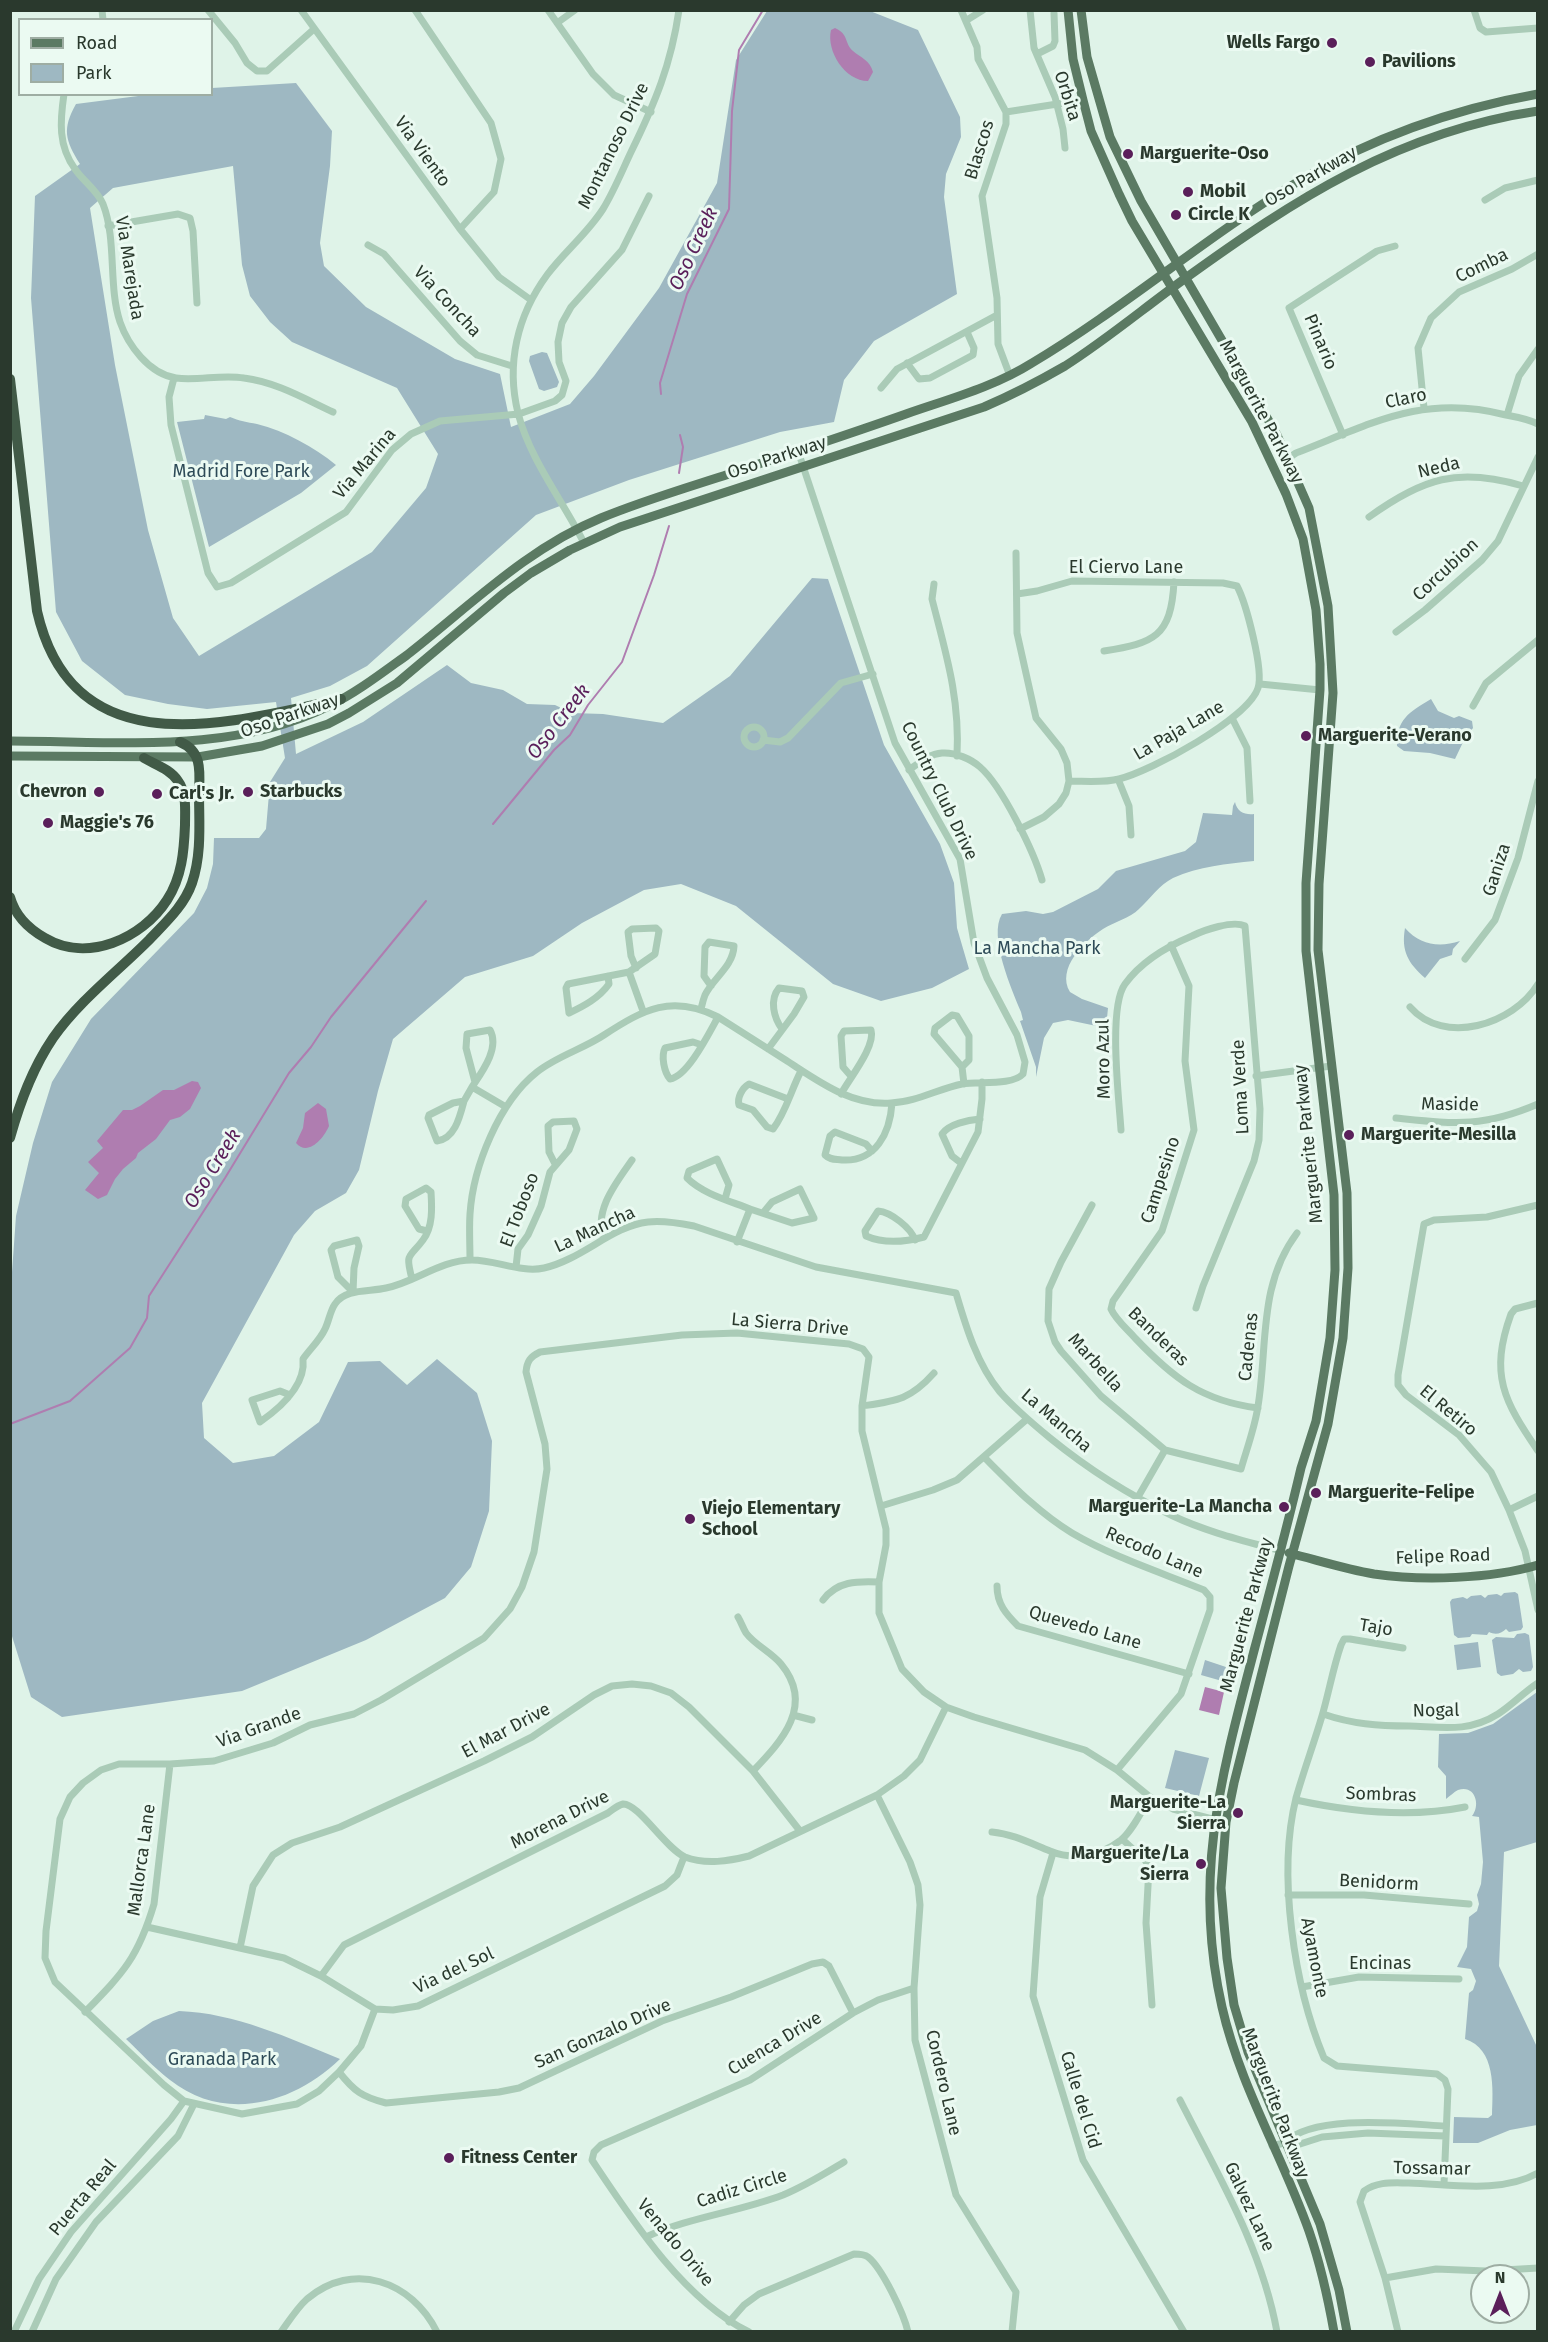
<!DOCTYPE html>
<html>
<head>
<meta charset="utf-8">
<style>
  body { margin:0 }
  #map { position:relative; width:1548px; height:2342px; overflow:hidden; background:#dff3e8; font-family:"Fira Sans",sans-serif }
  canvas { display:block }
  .frame { position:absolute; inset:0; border:12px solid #2a392d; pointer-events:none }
  .legend { position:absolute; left:18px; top:18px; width:195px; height:78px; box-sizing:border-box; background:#ebfaf2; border:2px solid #9eada3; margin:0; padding:8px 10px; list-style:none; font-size:18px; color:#2a392d }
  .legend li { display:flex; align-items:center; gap:12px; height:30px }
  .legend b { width:30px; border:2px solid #9eada3 }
  .north { position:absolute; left:1470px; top:2264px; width:60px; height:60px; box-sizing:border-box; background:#ebfaf2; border:2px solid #9eada3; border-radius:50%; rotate:0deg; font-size:16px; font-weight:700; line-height:24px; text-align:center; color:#2a392d }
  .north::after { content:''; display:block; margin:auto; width:21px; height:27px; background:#5a1f5a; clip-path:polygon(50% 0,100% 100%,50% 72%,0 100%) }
</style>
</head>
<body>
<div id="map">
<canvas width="1548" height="2342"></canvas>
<div class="frame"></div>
<ul class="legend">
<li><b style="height:8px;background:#5b7a63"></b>Road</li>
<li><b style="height:16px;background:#9eb8c2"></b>Park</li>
</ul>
<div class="north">N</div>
</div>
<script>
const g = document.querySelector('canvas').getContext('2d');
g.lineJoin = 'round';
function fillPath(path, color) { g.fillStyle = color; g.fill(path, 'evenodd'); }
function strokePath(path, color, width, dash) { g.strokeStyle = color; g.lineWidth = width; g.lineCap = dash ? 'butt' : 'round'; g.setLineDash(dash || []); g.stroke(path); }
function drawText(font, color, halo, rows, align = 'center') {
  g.font = font + ' "Fira Sans",sans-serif'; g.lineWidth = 6; g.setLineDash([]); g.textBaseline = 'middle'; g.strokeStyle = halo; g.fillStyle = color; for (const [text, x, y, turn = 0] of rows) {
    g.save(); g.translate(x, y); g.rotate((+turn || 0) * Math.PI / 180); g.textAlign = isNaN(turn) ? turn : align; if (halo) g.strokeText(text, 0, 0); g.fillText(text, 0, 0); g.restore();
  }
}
fillPath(new Path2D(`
  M767,11H870L918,30L960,117L961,137L946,174L944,197L957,294L874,341L844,380L834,422L780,432L629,480L536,515L367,666L330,686L291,698L296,754L363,722L447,665L471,683L503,690L527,704L555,705L572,713L603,714L663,723L730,676L812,578L828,579L884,745L940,844L954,883L957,928L969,969L932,988L881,1001L833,984L736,906L681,884L644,890L582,923L533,956L465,977L393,1039L378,1091L359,1170L346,1193L315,1211L294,1235L202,1403L204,1438L233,1463L274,1456L319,1422L348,1362L380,1361L407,1385L437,1359L477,1393L492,1441L489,1511L471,1567L445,1598L366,1640L242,1691L62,1717L31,1697L11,1633V1619L10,1300L16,1216L33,1143L52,1082L91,1019L194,913L207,888L213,864L214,838H259L266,829L270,782L285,758L276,702L207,709L168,704L125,695L82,661L56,612L31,298L35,196L80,164C65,140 62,129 76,104L146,95L212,94V88L296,83L332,131L330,166L320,243L324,266L366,307L455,359L500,374L511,427L570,404L594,376L659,288L717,183L736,60ZM233,166L242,265L250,296L270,322L292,342L397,388L438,454L426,488L372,552L199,656L173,618L148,530L115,365L90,208L113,188Z
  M542,352L547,353L559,382L557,387L544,391L539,389L529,361L530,356Z
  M205,415L226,419L230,417C239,421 247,422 257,424C285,431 314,447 336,465L301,493L209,547L177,422L204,419Z
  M1431,699L1438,711L1454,718L1459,716L1472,721L1473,728L1465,738L1455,759L1430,753L1404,751L1397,746C1396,720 1409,712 1431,699Z
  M1235,802C1237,812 1245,815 1254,814V861C1227,864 1199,866 1173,878C1159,885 1151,898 1139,909C1130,918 1114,922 1103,929C1084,941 1056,969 1070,992L1082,999L1108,1008L1106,1028L1068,1020L1053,1023L1044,1038L1036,1077V1067L1020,1021L1023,1020L1021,1012C1012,990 988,936 1002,914L1026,911L1043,914L1053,912L1098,889L1116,871L1185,851L1196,842L1203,813L1232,815L1233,806Z
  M1405,928C1420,945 1439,948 1460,941L1453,949L1452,955L1440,959L1425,978C1408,963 1401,951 1405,928Z
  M1515,1592L1518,1594L1523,1627L1521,1630L1509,1632L1506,1629C1501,1634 1495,1635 1489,1632L1487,1635L1472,1634L1470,1637L1458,1638L1454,1635L1450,1602L1452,1599L1463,1597L1467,1599L1471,1596L1481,1595L1485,1598L1488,1595L1497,1594L1501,1596L1504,1593Z
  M1525,1633L1529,1635L1533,1667L1531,1671L1523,1672L1519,1669L1513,1674L1501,1676L1497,1673L1492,1640L1496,1637L1514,1638L1517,1634Z
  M1478,1642L1481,1667L1457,1670L1454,1645Z
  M1205,1660L1226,1667L1222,1681L1201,1675Z
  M1537,1692V1842L1504,1852L1499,1966L1537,2047V2125L1510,2130L1478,2143H1453L1454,2117L1488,2118L1492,2115C1493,2089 1496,2049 1465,2039L1469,1993L1473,1990L1476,1981L1471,1969L1457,1967L1467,1947L1469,1917L1477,1911L1479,1904L1477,1895L1481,1884L1483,1862L1479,1817L1472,1816C1481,1805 1475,1784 1458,1790C1454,1792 1450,1796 1446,1799V1776L1438,1767L1439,1734L1468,1733L1493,1724Z
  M1175,1750L1209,1758L1199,1796L1165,1788Z
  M179,2011C235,2013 289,2038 340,2059C294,2104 224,2123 170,2080C154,2068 140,2052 126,2039L153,2021Z`), '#9eb8c2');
fillPath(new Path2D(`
  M835,28C849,34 844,43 853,51C861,58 870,60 873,72L868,81C845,81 826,51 831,30Z
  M192,1081L198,1082L201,1088L190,1109L180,1117L170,1120L156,1139L138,1153L136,1158L123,1169L115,1179L107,1195L98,1199L85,1190L99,1173L88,1162L103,1148L97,1141L123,1110H132L140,1106L163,1090H174Z
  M318,1103L326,1109L329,1126C324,1138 308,1157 296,1143L303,1128L305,1113Z
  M1205,1687L1224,1692L1219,1715L1199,1710Z`), '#af7db0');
strokePath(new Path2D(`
  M661,394L660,383L687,294L729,209L732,111L739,50L763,10
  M679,473L683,447L680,435
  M493,824L554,750L570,735L588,705L622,662L654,575L669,526
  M10,1424L70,1401L130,1348L147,1318L149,1296L225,1178L289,1073L311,1047L331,1017L426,901`), '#af7db0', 2);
strokePath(new Path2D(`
  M102,10L103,20
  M208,10L235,43L247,63L257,71H267L314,29
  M301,10L460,229L499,277L531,300
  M415,10L491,123L501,159L494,192L460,229
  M548,10L593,74L614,95L651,112
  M961,10L977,47L978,59L1006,112V124L982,196L997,298L998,344L1010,376
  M1030,10L1034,48L1055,97L1063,129L1065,148
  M1474,10L1480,28L1486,32L1538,28
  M967,20L983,10
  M557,23L575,10
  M1037,54L1053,46L1055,41L1054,13
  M64,94C60,121 58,146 75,169C83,181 97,190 103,204C117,240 108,286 120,322C128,345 149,374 176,378C198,381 222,374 244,378C276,382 305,399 333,412
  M1006,112L1083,100
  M1485,200L1505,188L1538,180
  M108,226L178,214L190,218L193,231L197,303
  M368,245L384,254L460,341L477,355L512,366
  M907,363L919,379L930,378L973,355L974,348L967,332
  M174,378L169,397L171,425L208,573L217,587L231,583L346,512L392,450L411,434L440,421L519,414L555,401L562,395L566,381L559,362L558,342L562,323L571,307L622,250L649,196
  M881,388L897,369L997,315
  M1424,408L1418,348L1431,318L1459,292L1512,269L1538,254
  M1507,415L1519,376L1538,349
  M1343,435L1289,308L1377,251L1395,246
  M1287,459L1296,453C1371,424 1423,393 1506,415C1517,417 1528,419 1538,424
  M1369,517C1423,478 1458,467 1523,486
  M584,543C563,501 530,460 518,413C506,364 517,316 547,275C564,252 587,234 603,209C614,191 622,171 631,152C655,103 671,65 679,10
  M1016,553L1017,633L1036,718L1061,749L1067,763L1069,781L1066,793L1059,804L1044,817L1020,829
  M934,584L932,599C946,654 960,698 957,756
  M1017,594L1037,591L1072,581L1223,583L1237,586C1246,603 1264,670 1258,688C1248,719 1151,771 1119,779C1103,783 1085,781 1069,781
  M1396,632L1425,610L1482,560L1498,541L1538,457
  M1104,651C1154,643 1171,637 1174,582
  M1260,684L1320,690
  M1473,706L1486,683L1538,640
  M1232,718L1247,748L1250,801
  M744 737a10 10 0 1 1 20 0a10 10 0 1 1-20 0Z
  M763,740L780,742L788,738L841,683L873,674
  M909,770C919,763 929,754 942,753C955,752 971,759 980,767C1002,786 1034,852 1042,880
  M1118,779L1129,806L1131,835
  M1171,945L1189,986L1185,1061L1194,1130L1162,1231L1113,1301L1111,1309C1116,1320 1127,1329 1135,1338C1173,1378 1202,1401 1258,1408
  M1465,959L1495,920L1518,858L1538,781
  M629,972L643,1011
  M608,976L609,984C599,998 584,1006 569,1013L566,988L568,984L629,972L655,954L659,931L656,928L632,929L628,932L631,956L636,968
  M1410,1007C1444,1046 1513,1025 1538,984
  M701,1009C702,1005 703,1000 705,995C713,978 733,967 734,946L709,942L705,947L704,976L711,986
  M702,1045L693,1042L665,1048C661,1056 664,1072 670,1079C688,1076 709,1033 718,1017
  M768,1049L794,1014L804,997L802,991L779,988C769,1000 774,1018 782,1029
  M962,1067L934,1034L935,1028L952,1015L957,1016L969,1036V1060L962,1067L964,1084
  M1256,1076L1331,1066
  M472,1087C482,1072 500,1048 490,1030L467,1034L466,1048L475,1082
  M841,1094C849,1079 876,1046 871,1030L844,1031L841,1036L843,1067L850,1075
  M788,1099L749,1084C742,1088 737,1098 739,1105L753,1110L767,1127L773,1129C786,1112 791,1090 801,1071
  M464,1101L453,1103L429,1115L428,1118L437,1141C455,1139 460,1116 464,1101L472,1087L506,1107
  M1396,1118C1455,1124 1482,1128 1538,1104
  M1121,1130C1119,1099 1108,1007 1125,984C1141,962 1168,946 1192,936C1204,930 1233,920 1245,926L1260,1109L1259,1140L1254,1161L1203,1286L1196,1308
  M872,1151L866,1144L835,1132L830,1136L825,1155C830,1160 835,1159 842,1160C876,1162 890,1133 892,1103
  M961,1163L952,1156L942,1134C949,1124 968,1120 980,1119
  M725,1199L729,1185L717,1159L689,1171L687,1178C703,1194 730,1201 750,1209
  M1092,1205L1061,1262L1049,1289L1048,1321L1055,1342L1061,1351L1101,1396L1165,1450L1241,1469C1247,1448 1255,1427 1258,1406C1268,1345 1258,1285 1297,1233
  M1538,1205L1487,1217L1434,1220L1424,1224L1398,1375V1385L1406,1395L1459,1435L1491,1472L1509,1510L1525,1551L1538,1610
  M604,1239C593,1211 616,1183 632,1160
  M357,1240L359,1246L354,1268L353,1292L338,1277L331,1250L334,1246Z
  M915,1240C911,1228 891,1212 878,1211L865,1231L866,1236C884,1244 905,1242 924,1237L978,1132L982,1099V1082
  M737,1242L750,1209L792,1223L814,1218L800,1189L772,1202L763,1213
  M470,1260C470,1245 469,1229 470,1214C473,1167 499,1102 537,1072C557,1056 583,1049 604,1035C644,1009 672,994 718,1017C740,1031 762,1045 784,1059C817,1080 850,1106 891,1103C916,1102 938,1089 962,1084C978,1081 1012,1086 1023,1074L1025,1062L1017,1035L987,978L974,943L960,859L895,743L798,451
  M516,1267L518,1249L528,1235L541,1206L550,1172L569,1150L577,1129L574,1121L553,1122L548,1126L549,1152L555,1164
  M412,1279C405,1252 409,1259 423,1240C433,1227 432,1208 431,1192L426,1188L406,1199L405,1206L419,1229L427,1231
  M1538,1303L1515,1309L1511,1314C1489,1375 1504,1401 1538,1451
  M290,1395L280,1391L252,1400L260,1422C280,1408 306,1386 303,1359C310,1349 320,1340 325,1329C329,1321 330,1311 335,1304C345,1288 370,1292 386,1288C416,1282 440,1260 472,1260C496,1260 521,1273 544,1268C583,1259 612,1226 648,1222C663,1220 679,1223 694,1226L816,1267L956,1293C966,1327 977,1364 1000,1392C1015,1409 1033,1424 1050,1438C1088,1469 1129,1495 1173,1516C1207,1532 1245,1541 1281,1551
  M862,1406C896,1401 910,1400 934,1373
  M985,1458C1012,1485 1039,1513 1072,1533C1113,1557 1160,1572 1204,1590L1210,1597V1610L1181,1694L1117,1770
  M1138,1497L1165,1450
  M881,1506L933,1490L957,1480L1027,1419
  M1509,1510L1538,1496
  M997,1586C997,1604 1006,1614 1018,1626L1189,1674
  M823,1600C837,1581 857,1581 879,1582
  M738,1617C741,1622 743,1628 746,1633C755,1645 771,1652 781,1664C815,1705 782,1741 753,1771
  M1403,1648L1350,1639H1344L1341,1645C1333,1668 1329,1692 1322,1716C1314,1743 1304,1770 1296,1798C1277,1874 1294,1986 1324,2058L1337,2066L1437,2074L1445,2080L1448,2089L1444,2184
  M1323,1714C1352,1724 1378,1726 1409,1726C1441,1727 1468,1733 1498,1714C1512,1705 1524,1692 1538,1683
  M793,1715L812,1720
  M877,1795L910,1862L918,1885L920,1905L914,1988L915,2040L956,2195L1016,2292L1012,2332
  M1296,1800C1351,1812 1410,1818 1465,1807
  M992,1832C1013,1834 1030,1843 1050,1851C1074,1861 1100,1856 1121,1840C1133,1830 1142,1810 1150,1797
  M1122,1839L1145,1860L1149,1867L1146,1923L1152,2005
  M1053,1853L1040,1897L1033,1996L1083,2160L1184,2332
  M1288,1895H1364L1469,1904
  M147,1927L284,1958L321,1976L375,2009L393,2010L418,2006L665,1886L677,1875L684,1857
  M240,1948L253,1886L273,1855L292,1843L340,1827L484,1761L532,1737L594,1695L612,1686L632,1684L651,1686L671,1693L689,1707L753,1771L800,1831
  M321,1976L344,1945L608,1813C612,1810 618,1805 623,1804C638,1803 666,1849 685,1857C706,1865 729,1861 749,1856L877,1795L904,1776L920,1760L946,1707
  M1302,1987L1359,1977L1459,1979
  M375,2009L361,2046L339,2072L319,2091L297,2104L242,2114L184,2101L164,2085L55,1982L45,1958L46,1931L60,1819L70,1797L83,1783L101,1770L119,1764H170L214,1761L273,1743L310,1725L354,1714L381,1700L484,1638L510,1609L522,1587L534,1552L547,1469L545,1444L526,1372C527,1361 530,1357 540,1352L682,1335L737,1333L849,1344L863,1349L869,1357L862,1406V1431L886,1529V1545L879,1582V1613L902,1669L924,1692L946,1707L974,1717L1085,1750L1117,1770L1150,1797L1173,1809L1220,1821
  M85,2012C123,1973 138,1958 154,1904L170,1764
  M339,2072C354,2091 362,2097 386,2103L499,2092L519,2088L662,2021L731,1997L812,1964L823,1962L829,1966L853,2013
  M1180,2100C1218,2175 1262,2248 1277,2332
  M1284,2143C1314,2113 1405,2124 1445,2126
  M1272,2146L1284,2143L1297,2145L1322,2137L1368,2133L1445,2136
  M646,2237C690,2217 738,2212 783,2195C805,2186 824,2174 844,2162
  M1385,2278L1436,2269L1486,2271L1538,2268
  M729,2322L744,2305L759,2294L854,2254C859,2254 864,2254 868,2257C882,2268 904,2314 908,2332
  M14,2332L39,2279L71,2232L171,2119L184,2101
  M32,2332L56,2279L96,2222L178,2136L194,2104
  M281,2332C289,2321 297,2308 307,2299C353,2260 412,2281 437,2332
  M749,2332C683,2299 632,2220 592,2160L594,2152L601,2145L750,2080L853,2013L878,2000L914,1988
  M1398,2332L1385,2278L1360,2202L1364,2191C1378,2181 1393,2183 1409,2183C1450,2184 1500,2194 1538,2173`), '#aacbb7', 7);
strokePath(new Path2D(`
  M1068,10L1073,59L1083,100L1091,131L1119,194L1132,221L1252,422L1286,494L1303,539L1316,610L1320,664V690L1306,883V951L1334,1195L1335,1270L1330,1338L1316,1421L1301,1468C1287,1528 1271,1587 1255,1647C1222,1773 1192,1876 1222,2007C1240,2086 1282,2155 1309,2231C1320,2263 1328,2298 1334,2332
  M1081,10L1087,57L1110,137L1141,201L1277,435L1309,508L1328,606L1333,693L1319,884L1318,950L1347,1193L1348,1268L1343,1338L1328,1424L1289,1566L1234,1783L1226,1822L1221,1888L1227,1958L1234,2005L1248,2052L1320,2224L1339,2290L1347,2332
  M10,741C116,741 231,755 329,706C356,693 382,673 407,655C470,606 526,549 601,518C642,501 686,488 729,474C788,454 847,435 906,414C949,399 994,387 1032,363C1124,308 1207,236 1299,181C1372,138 1454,109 1538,94
  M10,756L198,757L262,746L328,724L349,713L397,683L504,593L531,573L570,550L620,527L984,407C1012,395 1039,381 1065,366C1106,340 1144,308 1183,280C1295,199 1398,132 1538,111
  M1289,1553C1317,1560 1345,1569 1374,1574C1422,1581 1490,1579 1538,1565`), '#5b7a63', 9);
strokePath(new Path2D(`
  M10,379L37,611C73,768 226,724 341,699
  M10,897C15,915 29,929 45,938C87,963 142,939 167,900C182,877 184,851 185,825C185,811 187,793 178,781C170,769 156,765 144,758
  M10,1138C20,1102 32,1069 53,1038C79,1001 117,972 149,940C165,923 184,906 192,883C202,854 199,822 199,792C200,771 202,751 180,742`), '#415a47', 10);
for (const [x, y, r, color] of [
  [1332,43,6,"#5a1f5a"],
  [1370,62,6,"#5a1f5a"],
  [1128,154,6,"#5a1f5a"],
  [1188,192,6,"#5a1f5a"],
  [1176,215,6,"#5a1f5a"],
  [1306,736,6,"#5a1f5a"],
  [99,792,6,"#5a1f5a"],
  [248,792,6,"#5a1f5a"],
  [157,794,6,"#5a1f5a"],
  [48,823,6,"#5a1f5a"],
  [1349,1135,6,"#5a1f5a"],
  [1316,1493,6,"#5a1f5a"],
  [1284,1507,6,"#5a1f5a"],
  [690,1519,6,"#5a1f5a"],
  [1238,1813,6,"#5a1f5a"],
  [1201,1864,6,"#5a1f5a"],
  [449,2158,6,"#5a1f5a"]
]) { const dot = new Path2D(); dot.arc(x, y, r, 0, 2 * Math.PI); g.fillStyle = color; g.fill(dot); strokePath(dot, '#ebfaf2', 2); }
drawText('bold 18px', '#2a392d', '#ebfaf2', [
  ["Wells Fargo",1320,43,"right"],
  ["Pavilions",1382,62],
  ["Marguerite-Oso",1140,154],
  ["Mobil",1200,192],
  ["Circle K",1188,215],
  ["Marguerite-Verano",1318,736],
  ["Chevron",87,792,"right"],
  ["Starbucks",260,792],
  ["Carl's Jr.",169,794],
  ["Maggie's 76",60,823],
  ["Marguerite-Mesilla",1361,1135],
  ["Marguerite-Felipe",1328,1493],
  ["Marguerite-La Mancha",1272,1507,"right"],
  ["Viejo Elementary",702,1509],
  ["School",702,1530],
  ["Marguerite-La",1226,1803,"right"],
  ["Sierra",1226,1824,"right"],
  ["Marguerite/La",1189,1854,"right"],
  ["Sierra",1189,1875,"right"],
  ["Fitness Center",461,2158]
], 'left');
drawText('18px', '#2a392d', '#ebfaf2', [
  ["Orbita",1067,96,72],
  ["Montanoso Drive",614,146,-64],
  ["Blascos",980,150,-73],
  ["Via Viento",422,152,54],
  ["Oso Parkway",1311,177,-30],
  ["Comba",1482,266,-26],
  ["Via Marejada",129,268,81],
  ["Via Concha",447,302,47],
  ["Pinario",1320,342,67],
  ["Claro",1406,399,-12],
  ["Marguerite Parkway",1261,412,62],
  ["Oso Parkway",777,458,-18],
  ["Via Marina",365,464,-50],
  ["Neda",1439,468,-13],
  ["El Ciervo Lane",1126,568],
  ["Corcubion",1446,570,-43],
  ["Oso Parkway",290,716,-19],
  ["La Paja Lane",1179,731,-30],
  ["Country Club Drive",939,791,64],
  ["Ganiza",1497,870,-72],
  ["Moro Azul",1104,1059,-91],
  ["Loma Verde",1241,1087,-93],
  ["Maside",1450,1105,1],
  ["Marguerite Parkway",1309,1144,-96],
  ["Campesino",1161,1180,-72],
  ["El Toboso",520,1210,-69],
  ["La Mancha",595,1230,-25],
  ["La Sierra Drive",790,1325,5],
  ["Banderas",1158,1337,44],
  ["Cadenas",1249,1347,-84],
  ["Marbella",1095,1363,48],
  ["El Retiro",1448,1411,40],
  ["La Mancha",1056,1421,41],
  ["Recodo Lane",1154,1553,23],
  ["Felipe Road",1443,1557,-2],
  ["Marguerite Parkway",1247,1615,-75],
  ["Quevedo Lane",1085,1628,16],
  ["Tajo",1376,1628,9],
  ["Nogal",1436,1711,-1],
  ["Via Grande",259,1728,-20],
  ["El Mar Drive",506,1731,-28],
  ["Sombras",1381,1795,2],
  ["Morena Drive",560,1820,-27],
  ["Mallorca Lane",142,1860,-82],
  ["Benidorm",1379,1883,3],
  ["Ayamonte",1314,1958,79],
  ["Encinas",1380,1964],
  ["Via del Sol",454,1971,-25],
  ["San Gonzalo Drive",603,2034,-24],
  ["Cuenca Drive",775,2044,-31],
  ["Cordero Lane",943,2083,77],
  ["Calle del Cid",1080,2100,73],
  ["Marguerite Parkway",1275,2103,69],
  ["Tossamar",1432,2169,1],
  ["Cadiz Circle",742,2189,-17],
  ["Puerta Real",83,2198,-50],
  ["Galvez Lane",1249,2207,65],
  ["Venado Drive",675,2243,50]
]);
drawText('18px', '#2d4a57', '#ebfaf2', [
  ["Madrid Fore Park",241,472],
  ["La Mancha Park",1037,949],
  ["Granada Park",222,2060]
]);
drawText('italic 20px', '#5a1f5a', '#ebfaf2', [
  ["Oso Creek",694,249,-65],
  ["Oso Creek",559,722,-52],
  ["Oso Creek",213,1169,-58]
]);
</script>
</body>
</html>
